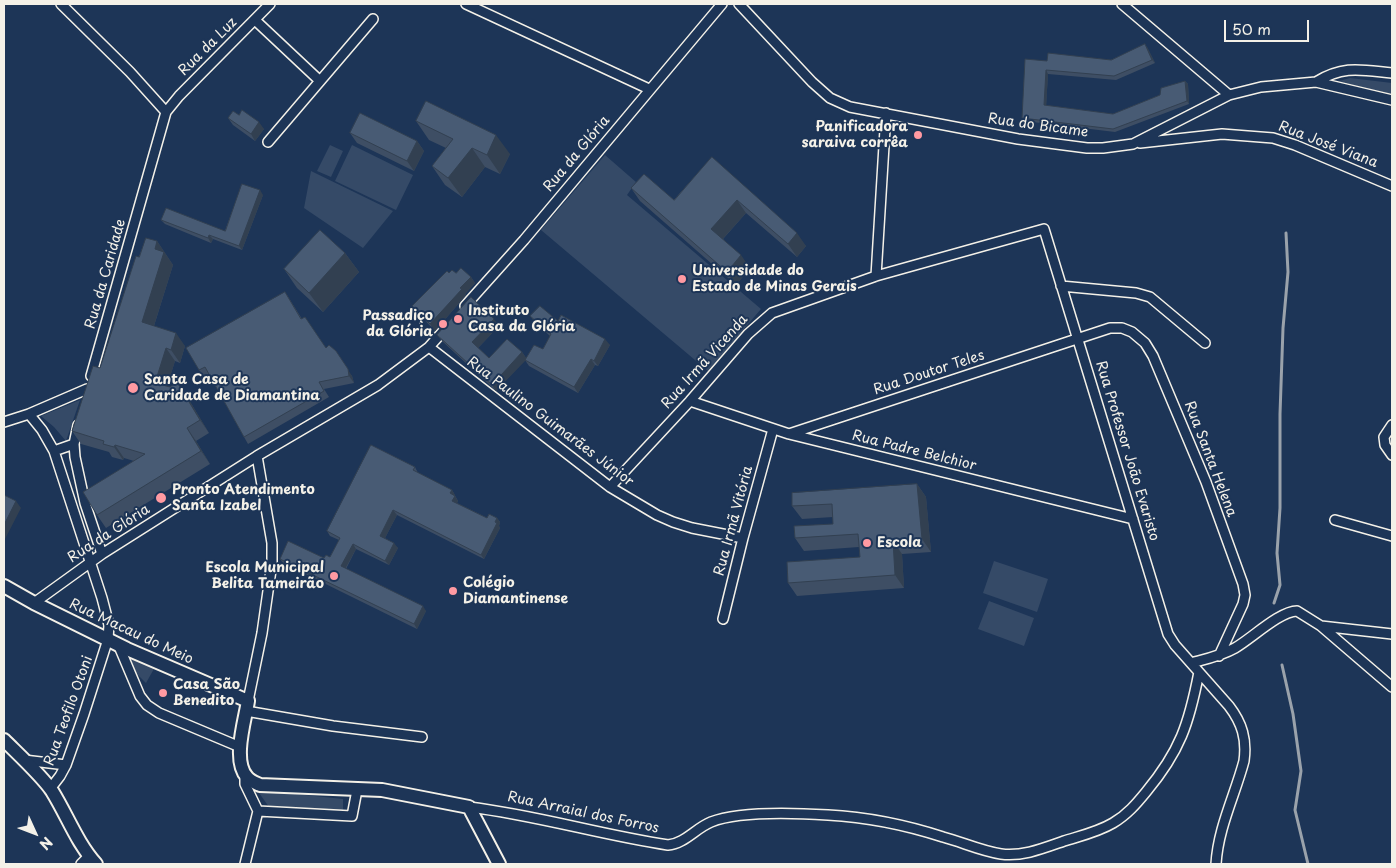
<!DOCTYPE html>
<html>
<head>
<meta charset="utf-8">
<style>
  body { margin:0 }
  #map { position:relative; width:1396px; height:868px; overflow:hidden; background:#1d3557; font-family:"Playpen Sans",sans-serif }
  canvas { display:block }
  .frame { position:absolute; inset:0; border:5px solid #f4f1e8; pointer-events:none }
  .north { position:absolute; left:10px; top:808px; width:50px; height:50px; -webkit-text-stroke:4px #1d3557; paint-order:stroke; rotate:133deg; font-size:14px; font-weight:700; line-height:20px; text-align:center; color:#f4f1e8 }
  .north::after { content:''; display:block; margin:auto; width:18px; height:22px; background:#f4f1e8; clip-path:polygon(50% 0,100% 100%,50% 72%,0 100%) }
  .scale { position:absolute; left:1224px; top:20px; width:85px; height:22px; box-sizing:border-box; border:2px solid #f4f1e8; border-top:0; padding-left:6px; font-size:15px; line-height:18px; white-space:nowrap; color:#f4f1e8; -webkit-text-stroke:4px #1d3557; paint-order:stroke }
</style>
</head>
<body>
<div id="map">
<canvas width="1396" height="868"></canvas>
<div class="frame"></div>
<div class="north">N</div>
<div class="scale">50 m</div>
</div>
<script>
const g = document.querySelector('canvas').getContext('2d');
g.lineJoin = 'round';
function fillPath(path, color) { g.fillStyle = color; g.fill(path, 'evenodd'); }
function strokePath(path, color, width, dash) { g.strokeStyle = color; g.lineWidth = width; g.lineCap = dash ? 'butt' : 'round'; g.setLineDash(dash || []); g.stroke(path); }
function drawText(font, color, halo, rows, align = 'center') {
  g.font = font + ' "Playpen Sans",sans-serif'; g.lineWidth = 4; g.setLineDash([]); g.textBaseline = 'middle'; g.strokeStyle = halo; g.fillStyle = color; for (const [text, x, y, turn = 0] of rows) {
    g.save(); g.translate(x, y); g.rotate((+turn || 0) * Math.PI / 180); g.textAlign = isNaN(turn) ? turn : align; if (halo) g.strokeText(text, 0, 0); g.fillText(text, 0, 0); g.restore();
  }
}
fillPath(new Path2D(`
  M1350,78L1392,83V95L1339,81Z
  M330,145L343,151L331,177L317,171Z
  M352,145L413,175L396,210L335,181Z
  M605,155L636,182L627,195L761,309L708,371L541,230Z
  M311,171L393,211L363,248L304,208Z
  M80,400L66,441L54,427L41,416Z
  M994,561L1048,579L1037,612L983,593Z
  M989,601L1034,618L1024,646L978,629Z
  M126,652L155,667L146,683L133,670Z
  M257,790L343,799V812L269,807Z`), '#354a67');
strokePath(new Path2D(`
  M1274,603L1280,585L1277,553L1280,508V414L1283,328L1288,272L1286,233
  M1282,665L1293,714L1301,771L1295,810L1308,864`), '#9aa2ab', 3);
const minor = new Path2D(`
  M61,4L130,72L166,112
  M466,4L649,89
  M739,4L812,82L830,98L850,107L1018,139L1087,148H1103L1133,144L1229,95L1261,87L1316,82L1392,100
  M1122,4L1229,95
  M255,20L320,81
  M1316,82C1344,65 1361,70 1392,73
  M268,142L373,19
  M1140,143L1222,134L1273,138L1295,145L1392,186
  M876,276L886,113
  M1061,286L1136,293L1150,297L1205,343
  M465,306L524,240L722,4
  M429,347L610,487L657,515L673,522L692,528L743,538
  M91,376L166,112L179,96L270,4
  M690,401L789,434L1133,519
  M29,414L42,430L54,451L102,598L109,625L108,639L84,714L66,765L60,776L50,789
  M4,422L29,414L87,389
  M78,425L74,444L75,457L85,503L102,554
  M1392,425L1384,437L1385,445L1392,455
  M789,434L1110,328H1122L1132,332L1145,343L1153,356L1206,482L1243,584L1245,595L1243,604L1219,656
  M54,451L74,444
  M610,487L690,401L748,334L772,313L876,276L1044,229L1168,634L1175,645L1229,706C1242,723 1247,739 1244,761C1235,795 1218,828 1216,864
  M1335,520L1392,536
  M34,603L102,554L257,456L378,385L429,347L446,328
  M723,619L743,538L773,429
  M1321,626L1392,634
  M118,644L140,696L147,705L159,713L240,747
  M1191,663C1206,659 1221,656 1235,648C1251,639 1280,611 1297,611L1321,626L1392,687
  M248,701L262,633L272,563V543L257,456
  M246,711L333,726L422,737
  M24,760L66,765
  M245,776V784L258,811L245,864
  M469,807C536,815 601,835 668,845C684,844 696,828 711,822C739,811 796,813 828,815C866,817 906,825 943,837C962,842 981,851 1001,854C1022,857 1044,848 1064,841C1080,836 1098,832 1113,823C1127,815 1137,803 1146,792C1180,751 1189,724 1199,672
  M258,811L352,816L357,790
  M81,864L89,856`);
const secondary = new Path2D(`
  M4,586L34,603L127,649L248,701C245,720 232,761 247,777C250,781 256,783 260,785L382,790L469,807L499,864
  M4,740C18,754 42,776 52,791C67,815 77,843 96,864`);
strokePath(minor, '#f4f1e8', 12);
strokePath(secondary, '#f4f1e8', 16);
strokePath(minor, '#1d3557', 9);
strokePath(secondary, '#1d3557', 12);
fillPath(new Path2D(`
  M1147,47L1155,63L1116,80L1048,74L1046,106L1113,114L1160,95L1185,81L1188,84L1189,104L1115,132L1024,121L1022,118L1047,61L1111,60Z
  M239,115L264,129L255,141L233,125L228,118Z
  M416,121L510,154L500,174L485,167L462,197L445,185L432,166L446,148L429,140Z
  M350,133L417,141L424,151L414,171L357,143Z
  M712,157L806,246L797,257L746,213L723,239L750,268L736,285L640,201L631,188L674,200Z
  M263,195L242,250L213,239L211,243L165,224L161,220L225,231Z
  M157,241L173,265L154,326L185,346L180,363L175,361L167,386L170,387L177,382L186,395L209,433L196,441L210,464L106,528L97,515L134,461L124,458L123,460L112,457L109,452L81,444L72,431L100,368L139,257Z
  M345,253L359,272L323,312L297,288L284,269Z
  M449,273L471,277L475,283L465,294L466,295L435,331L417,312L412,306Z
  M285,292L302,319L326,348L352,376L354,383L324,389L329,397L248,444L244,437L209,374L204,377L199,370Z
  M530,316L558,321L610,345L598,366L595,365L578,393L529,366L525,360L496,391L442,341L437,335L499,326L478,348L489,358L522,352L526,358L543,349L550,336L534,321Z
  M415,467L418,473L452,490L458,501L457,503L487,518H497L500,522L499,526L500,528L484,559L397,515L385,538L398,548L389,565L356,549L346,569L426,611L417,629L283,563L280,559L324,558L330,557L339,540L330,536L327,531Z
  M917,484L926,497L931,552L902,554L904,588L797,596L788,583L860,557L859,547L804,551L795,538L833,524V517L802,519L792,506Z`), '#3e4e64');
fillPath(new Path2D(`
  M1145,44L1147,47L1155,63L1152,60Z
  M1046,70L1048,74L1046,109L1044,105Z
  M1185,81L1188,84L1189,104L1187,101Z
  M259,122L264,129L255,141L251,134Z
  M496,135L510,154L500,174L487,155Z
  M417,141L424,151L414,171L407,161Z
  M472,148L485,167L462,197L448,178Z
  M260,190L263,195L242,250L239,246Z
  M737,200L746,213L720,242L711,229Z
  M797,233L806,246L797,257L788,244Z
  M209,235L213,239L211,243L208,238Z
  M157,241L173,265L151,335L142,322L155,249Z
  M345,253L359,272L323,312L309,293Z
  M741,255L750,268L736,285L727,272Z
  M471,277L475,283L465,294L466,295L435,331L430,324L460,288Z
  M494,319L499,326L477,349L472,342Z
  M176,333L185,346L180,363L171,350Z
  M605,339L610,345L598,366L594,361Z
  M166,348L175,361L164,396L155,383Z
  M336,351L352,376L354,383L349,376Z
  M522,352L527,359L496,391L492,385Z
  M591,359L595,365L578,393L574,387Z
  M177,382L186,395L209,433L200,420Z
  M187,428L196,441L210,464L201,451Z
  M115,445L124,458L123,460L114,447Z
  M917,484L926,497L931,552L922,539Z
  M452,490L455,495L453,498L450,493Z
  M455,496L458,501L456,505L452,501Z
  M16,501L21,508L4,541V525Z
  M393,510L397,515L384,540L380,536Z
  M497,518L500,522L499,526L500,528L484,559L481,555Z
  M893,541L902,554L904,588L895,575Z
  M394,543L398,548L389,565L385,561Z
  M353,544L356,549L344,571L341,566Z
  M423,606L426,611L417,629L414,624Z`), '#324051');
const building = new Path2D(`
  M1145,44L1152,60L1114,76L1046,70L1044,105L1113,114L1160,95L1161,88L1185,81L1187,101L1113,129L1022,118L1025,59L1047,61L1048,53L1111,60Z
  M426,101L496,135L487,155L472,148L448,178L432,166L453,139L416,121Z
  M242,110L259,122L251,134L228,118L233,111L239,115Z
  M360,113L417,141L407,161L350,133Z
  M712,157L797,233L788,244L737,200L711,229L741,255L727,272L631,188L644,174L674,200Z
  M242,184L260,190L239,246L209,235L208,238L161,220L166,208L225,231Z
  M320,230L345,253L309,293L284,269Z
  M146,238L157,241L155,249L164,252L142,322L176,333L171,350L166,348L155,383L170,387L177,382L200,420L187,428L201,451L97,515L83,492L145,454L115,445L114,447L103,444L104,441L72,431L93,366L100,368L136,256L139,257Z
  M461,268L471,277L460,288L462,289L430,324L412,306L447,271L449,273L452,270L456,273Z
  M285,292L301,319L305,317L326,348L329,345L336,351L348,369L349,376L319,382L324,391L244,437L205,367L199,370L186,348Z
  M471,297L494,319L472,342L489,358L507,339L522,352L492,385L437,335Z
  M540,306L558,321L561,315L605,339L594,361L591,359L574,387L525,360L534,345L543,349L551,334L530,316Z
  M371,445L415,467L413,470L452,490L450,493L455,496L452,501L487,518L489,514L497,518L495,522L497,523L481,555L393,510L380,536L394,543L385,561L353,544L341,566L423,606L414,624L280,559L288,541L324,558L326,555L330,557L340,538L327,531Z
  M917,484L922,539L893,541L895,575L788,583L787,562L860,557L858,534L795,538L794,526L833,524L832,504L792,506V493Z
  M4,495L16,501L4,525Z`);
fillPath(building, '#485b74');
strokePath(building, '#324051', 1);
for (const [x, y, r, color] of [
  [918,135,5,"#ff9aa2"],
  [682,279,5,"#ff9aa2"],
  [458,319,5,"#ff9aa2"],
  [443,324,5,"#ff9aa2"],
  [133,388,6,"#ff9aa2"],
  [161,498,6,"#ff9aa2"],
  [867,543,5,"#ff9aa2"],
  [334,576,5,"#ff9aa2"],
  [453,591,5,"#ff9aa2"],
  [163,693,5,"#ff9aa2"]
]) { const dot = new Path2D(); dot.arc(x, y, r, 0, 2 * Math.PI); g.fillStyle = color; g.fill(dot); strokePath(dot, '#1d3557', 2); }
drawText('14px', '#f4f1e8', '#1d3557', [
  ["Rua da Luz",208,47,-45],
  ["Rua do Bicame",1038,126,8],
  ["Rua José Viana",1328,145,21],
  ["Rua da Glória",577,154,-50],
  ["Rua da Caridade",106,274,-74],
  ["Rua Irmã Vicenda",705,362,-48],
  ["Rua Doutor Teles",929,373,-18],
  ["Rua Paulino Guimarães Júnior",550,422,37],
  ["Rua Padre Belchior",914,451,14],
  ["Rua Professor João Evaristo",1127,451,73],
  ["Rua Santa Helena",1210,459,69],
  ["Rua Irmã Vitória",734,521,-75],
  ["Rua da Glória",109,534,-33],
  ["Rua Macau do Meio",131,632,25],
  ["Rua Teofilo Otoni",69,711,-70],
  ["Rua Arraial dos Forros",583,813,12]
]);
drawText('bold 14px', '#f4f1e8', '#1d3557', [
  ["Panificadora",908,127,"right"],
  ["saraiva corrêa",908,143,"right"],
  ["Universidade do",692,271],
  ["Estado de Minas Gerais",692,287],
  ["Instituto",468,311],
  ["Casa da Glória",468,327],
  ["Passadiço",433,316,"right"],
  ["da Glória",433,332,"right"],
  ["Santa Casa de",144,380],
  ["Caridade de Diamantina",144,396],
  ["Pronto Atendimento",172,490],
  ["Santa Izabel",172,506],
  ["Escola",877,543],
  ["Escola Municipal",324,568,"right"],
  ["Belita Tameirão",324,584,"right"],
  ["Colégio",463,583],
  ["Diamantinense",463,599],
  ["Casa São",173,685],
  ["Benedito",173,701]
], 'left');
</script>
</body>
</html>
